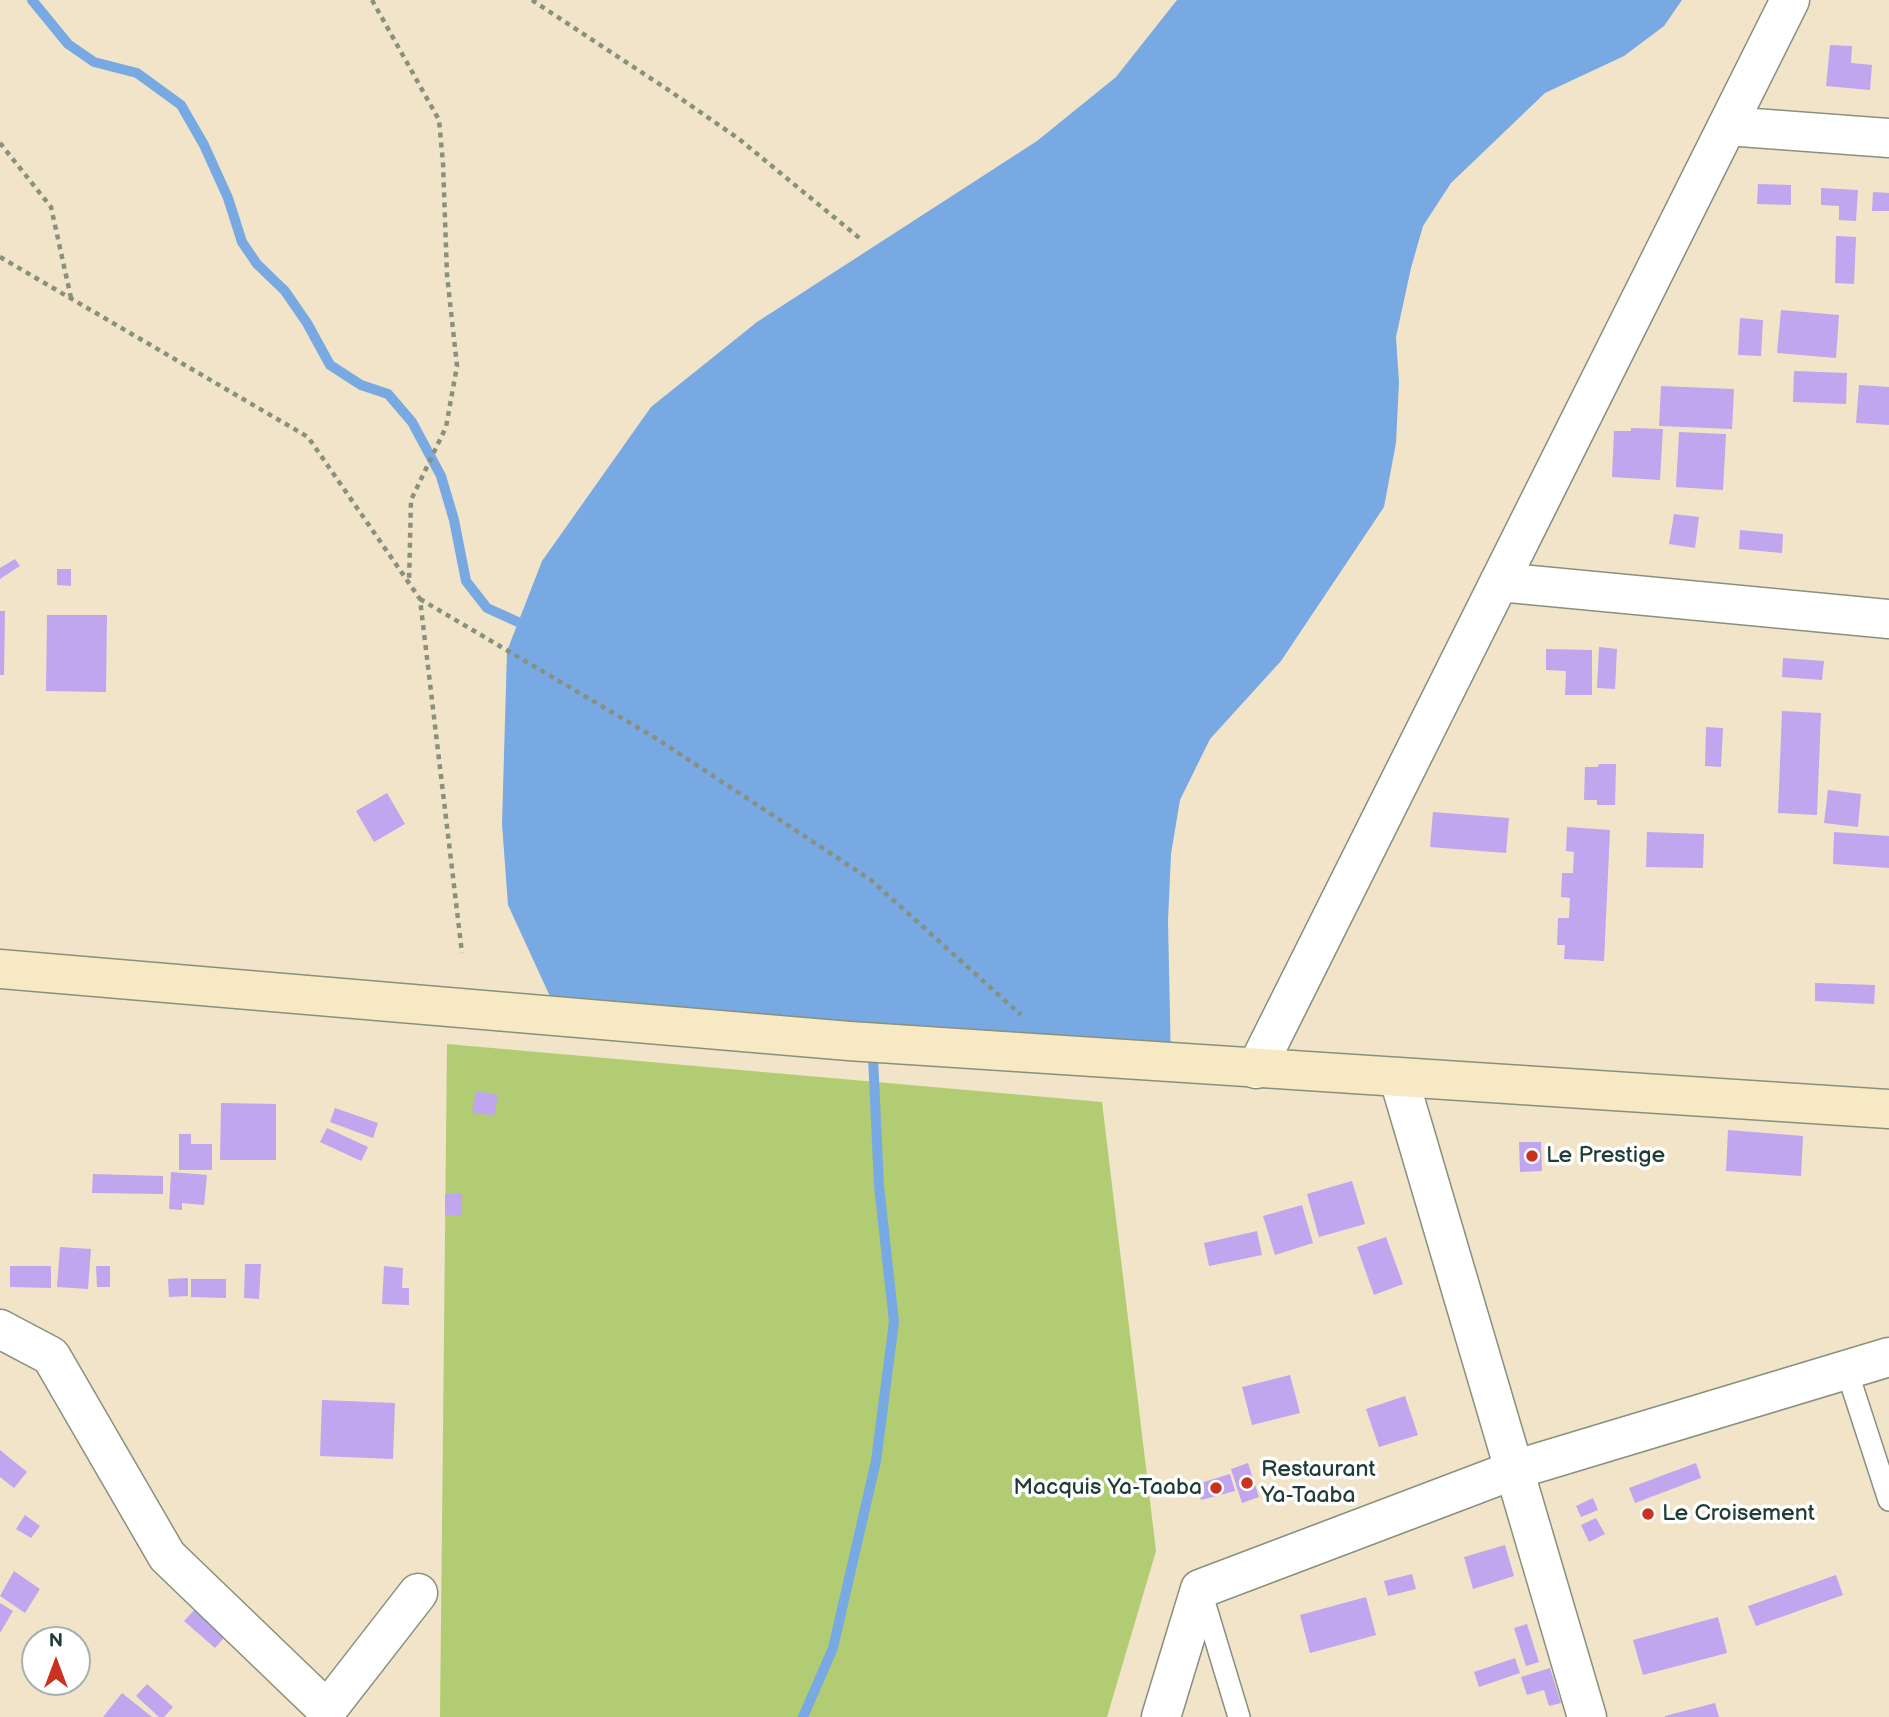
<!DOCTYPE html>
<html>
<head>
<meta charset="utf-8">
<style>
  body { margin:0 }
  #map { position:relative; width:1889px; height:1717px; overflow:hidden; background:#f1e4c9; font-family:"Balsamiq Sans",sans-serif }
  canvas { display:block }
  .north { position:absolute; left:21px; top:1626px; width:70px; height:70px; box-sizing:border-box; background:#fff; border:2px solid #a5b1ae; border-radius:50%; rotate:0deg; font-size:19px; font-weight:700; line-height:28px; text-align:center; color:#1f3d34 }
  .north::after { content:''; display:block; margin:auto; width:24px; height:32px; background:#c8321e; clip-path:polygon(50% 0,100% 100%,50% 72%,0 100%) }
</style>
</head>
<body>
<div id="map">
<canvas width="1889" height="1717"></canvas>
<div class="north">N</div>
</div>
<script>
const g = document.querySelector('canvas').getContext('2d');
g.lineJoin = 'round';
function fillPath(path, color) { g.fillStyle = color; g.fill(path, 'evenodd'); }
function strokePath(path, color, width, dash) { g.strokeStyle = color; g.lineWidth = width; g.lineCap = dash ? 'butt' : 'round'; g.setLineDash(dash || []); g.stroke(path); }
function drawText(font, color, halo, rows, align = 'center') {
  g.font = font + ' "Balsamiq Sans",sans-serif'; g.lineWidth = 7; g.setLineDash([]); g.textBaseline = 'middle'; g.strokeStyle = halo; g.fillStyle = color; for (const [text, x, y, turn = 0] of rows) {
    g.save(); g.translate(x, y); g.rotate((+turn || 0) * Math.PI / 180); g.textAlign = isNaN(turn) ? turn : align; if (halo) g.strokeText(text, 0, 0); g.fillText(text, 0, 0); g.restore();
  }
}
fillPath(new Path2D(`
  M447,1044L1102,1102L1156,1551L1107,1717H440Z`), '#b1cc72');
fillPath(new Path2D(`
  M1177,0H1682L1664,26L1624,56L1545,93L1451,183L1423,226L1411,268L1396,337L1399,382L1396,443L1384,507L1281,661L1210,739L1180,800L1171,854L1168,921L1171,1064L559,1016L508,905L502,824L507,651L542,561L651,407L757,322L1037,141L1116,77Z`), '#78a9e3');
strokePath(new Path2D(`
  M32,0L68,44L94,62L137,73L181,105L204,145L228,198L242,242L257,264L285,291L307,323L330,365L361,385L388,394L412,422L441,476L454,520L466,581L487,608L518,622
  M803,1717L833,1648L876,1461L894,1322L879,1186L873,1057`), '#78a9e3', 10);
fillPath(new Path2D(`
  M1830,45L1852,46L1851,63L1872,65L1870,90L1826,86Z
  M1758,184L1791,185V205L1757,204Z
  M1821,188L1858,190L1856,221L1839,220V206L1821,205Z
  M1873,192L1889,193V211H1872Z
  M1836,236L1856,237L1854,284L1835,283Z
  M1781,310L1839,315L1836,358L1777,353Z
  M1740,318L1763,320L1761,356L1738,355Z
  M1794,371L1847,373L1846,404L1793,402Z
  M1859,385L1889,387V425L1856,423Z
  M1661,386L1734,389L1732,429L1659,426Z
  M1631,428L1663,429L1660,480L1612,477L1614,431H1631Z
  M1679,432L1726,434L1723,490L1676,487Z
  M1674,514L1699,517L1695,548L1669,544Z
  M1740,530L1783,534L1782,553L1739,549Z
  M15,559L20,566L0,579V568Z
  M57,569H71V586L57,585Z
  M0,611H5L4,675H0Z
  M47,615H107L106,692L46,691Z
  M1599,647L1617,649L1615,689L1597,688Z
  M1546,649L1592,650V695H1565L1566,671L1546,670Z
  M1783,658L1824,661L1822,680L1782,677Z
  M1782,711L1821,713L1817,815L1778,813Z
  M1706,727L1723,728L1721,767L1705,766Z
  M1599,764H1616L1615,805H1597V800H1584L1585,767H1598Z
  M1828,790L1861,794L1858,827L1824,823Z
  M387,793L405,824L374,842L356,811Z
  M1433,812L1509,818L1506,853L1430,847Z
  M1567,827L1610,830L1604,961L1564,959L1565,945H1557L1558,918H1569L1570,898L1561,897L1562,873H1573L1574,852L1566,851Z
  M1647,832L1704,834L1703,868L1646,867Z
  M1834,832L1889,836V868L1833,864Z
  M1815,983L1875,985L1874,1004L1815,1001Z
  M476,1091L498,1095L494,1116L472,1112Z
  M221,1103L276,1104V1160H220Z
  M335,1108L378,1123L373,1138L330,1122Z
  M327,1128L368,1147L361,1161L320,1142Z
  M1728,1130L1803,1136L1801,1176L1726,1171Z
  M179,1134H191V1144H212V1170H179Z
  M1519,1142H1541L1542,1171L1520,1172Z
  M171,1172L207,1175L204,1205L182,1203V1210L169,1209Z
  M93,1174L163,1176V1194L92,1193Z
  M1352,1181L1365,1224L1319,1237L1307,1194Z
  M445,1194H462V1215H445Z
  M1302,1205L1313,1243L1275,1255L1263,1216Z
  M1257,1231L1262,1255L1209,1266L1204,1243Z
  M1386,1237L1403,1284L1374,1295L1357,1247Z
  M60,1247L91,1249L88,1289L57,1287Z
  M245,1264H261L259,1299L244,1298Z
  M10,1266H51V1288L10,1287Z
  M96,1266H110V1287H97Z
  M384,1266L403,1268L402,1288H409V1305L382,1304Z
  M188,1278V1296L169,1297L168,1279Z
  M191,1279H226V1298L191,1297Z
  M1290,1375L1300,1413L1252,1425L1242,1387Z
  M1405,1396L1418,1435L1379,1447L1366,1409Z
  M322,1400L395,1403L393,1459L320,1456Z
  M0,1450L27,1472L14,1488L0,1477Z
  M1248,1463L1259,1497L1242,1503L1231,1469Z
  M1696,1463L1701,1478L1635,1503L1629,1488Z
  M1230,1474L1235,1491L1201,1500L1197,1484Z
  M1593,1498L1598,1510L1581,1517L1576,1506Z
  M25,1515L40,1526L31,1538L16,1529Z
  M1596,1518L1605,1534L1589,1542L1581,1525Z
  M1505,1545L1514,1576L1473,1589L1464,1557Z
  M14,1571L40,1589L25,1613L0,1596Z
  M1412,1574L1416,1589L1388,1596L1384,1581Z
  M1836,1575L1843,1595L1756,1626L1748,1606Z
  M1366,1597L1376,1635L1310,1653L1300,1615Z
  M0,1603L13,1611L0,1633Z
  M197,1607L228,1633L215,1648L184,1621Z
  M1718,1617L1727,1653L1643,1675L1633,1640Z
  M1527,1624L1539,1662L1526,1666L1514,1628Z
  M1515,1658L1520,1673L1479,1687L1474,1672Z
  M1550,1668L1561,1703L1549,1706L1544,1690L1527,1695L1521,1677Z
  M147,1684L173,1707L164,1717H159L136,1696Z
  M122,1693L152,1717H103Z
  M1715,1703L1719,1717H1665V1716Z`), '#c0a5ef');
const lane = new Path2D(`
  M1847,1371L1889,1500
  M1202,1595L1239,1717`);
const street = new Path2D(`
  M1727,126L1889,138
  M1499,582L1889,619
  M1256,1069L1790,0
  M1399,1079L1587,1717
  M0,1329L51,1356L167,1556L327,1710L418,1593
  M1161,1717L1200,1589L1514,1470L1889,1357`);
const secondary = new Path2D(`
  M0,969L849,1041L1889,1109`);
strokePath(lane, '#88907e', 24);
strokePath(street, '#88907e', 41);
strokePath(secondary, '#88907e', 41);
strokePath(new Path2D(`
  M372,0L439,120L443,163L447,275L457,366L446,427L411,500L409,583
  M532,0L667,89L739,139L863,241
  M0,143L51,207L71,298
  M0,257L308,437L420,599L462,953
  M420,599L654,737L871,880L1021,1015`), '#88907e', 4.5, [5, 5]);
strokePath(lane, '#fff', 21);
strokePath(street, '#fff', 38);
strokePath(secondary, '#f7e9c3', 38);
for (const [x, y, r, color] of [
  [1532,1156,7,"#c8321e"],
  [1247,1483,7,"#c8321e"],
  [1216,1488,7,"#c8321e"],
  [1648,1514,7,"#c8321e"]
]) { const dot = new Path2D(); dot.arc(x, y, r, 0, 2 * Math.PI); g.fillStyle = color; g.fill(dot); strokePath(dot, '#fff', 2.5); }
drawText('23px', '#1f3d34', '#fff', [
  ["Le Prestige",1546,1156],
  ["Restaurant",1261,1470],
  ["Ya-Taaba",1261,1496],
  ["Macquis Ya-Taaba",1202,1488,"right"],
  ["Le Croisement",1662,1514]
], 'left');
</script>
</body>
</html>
